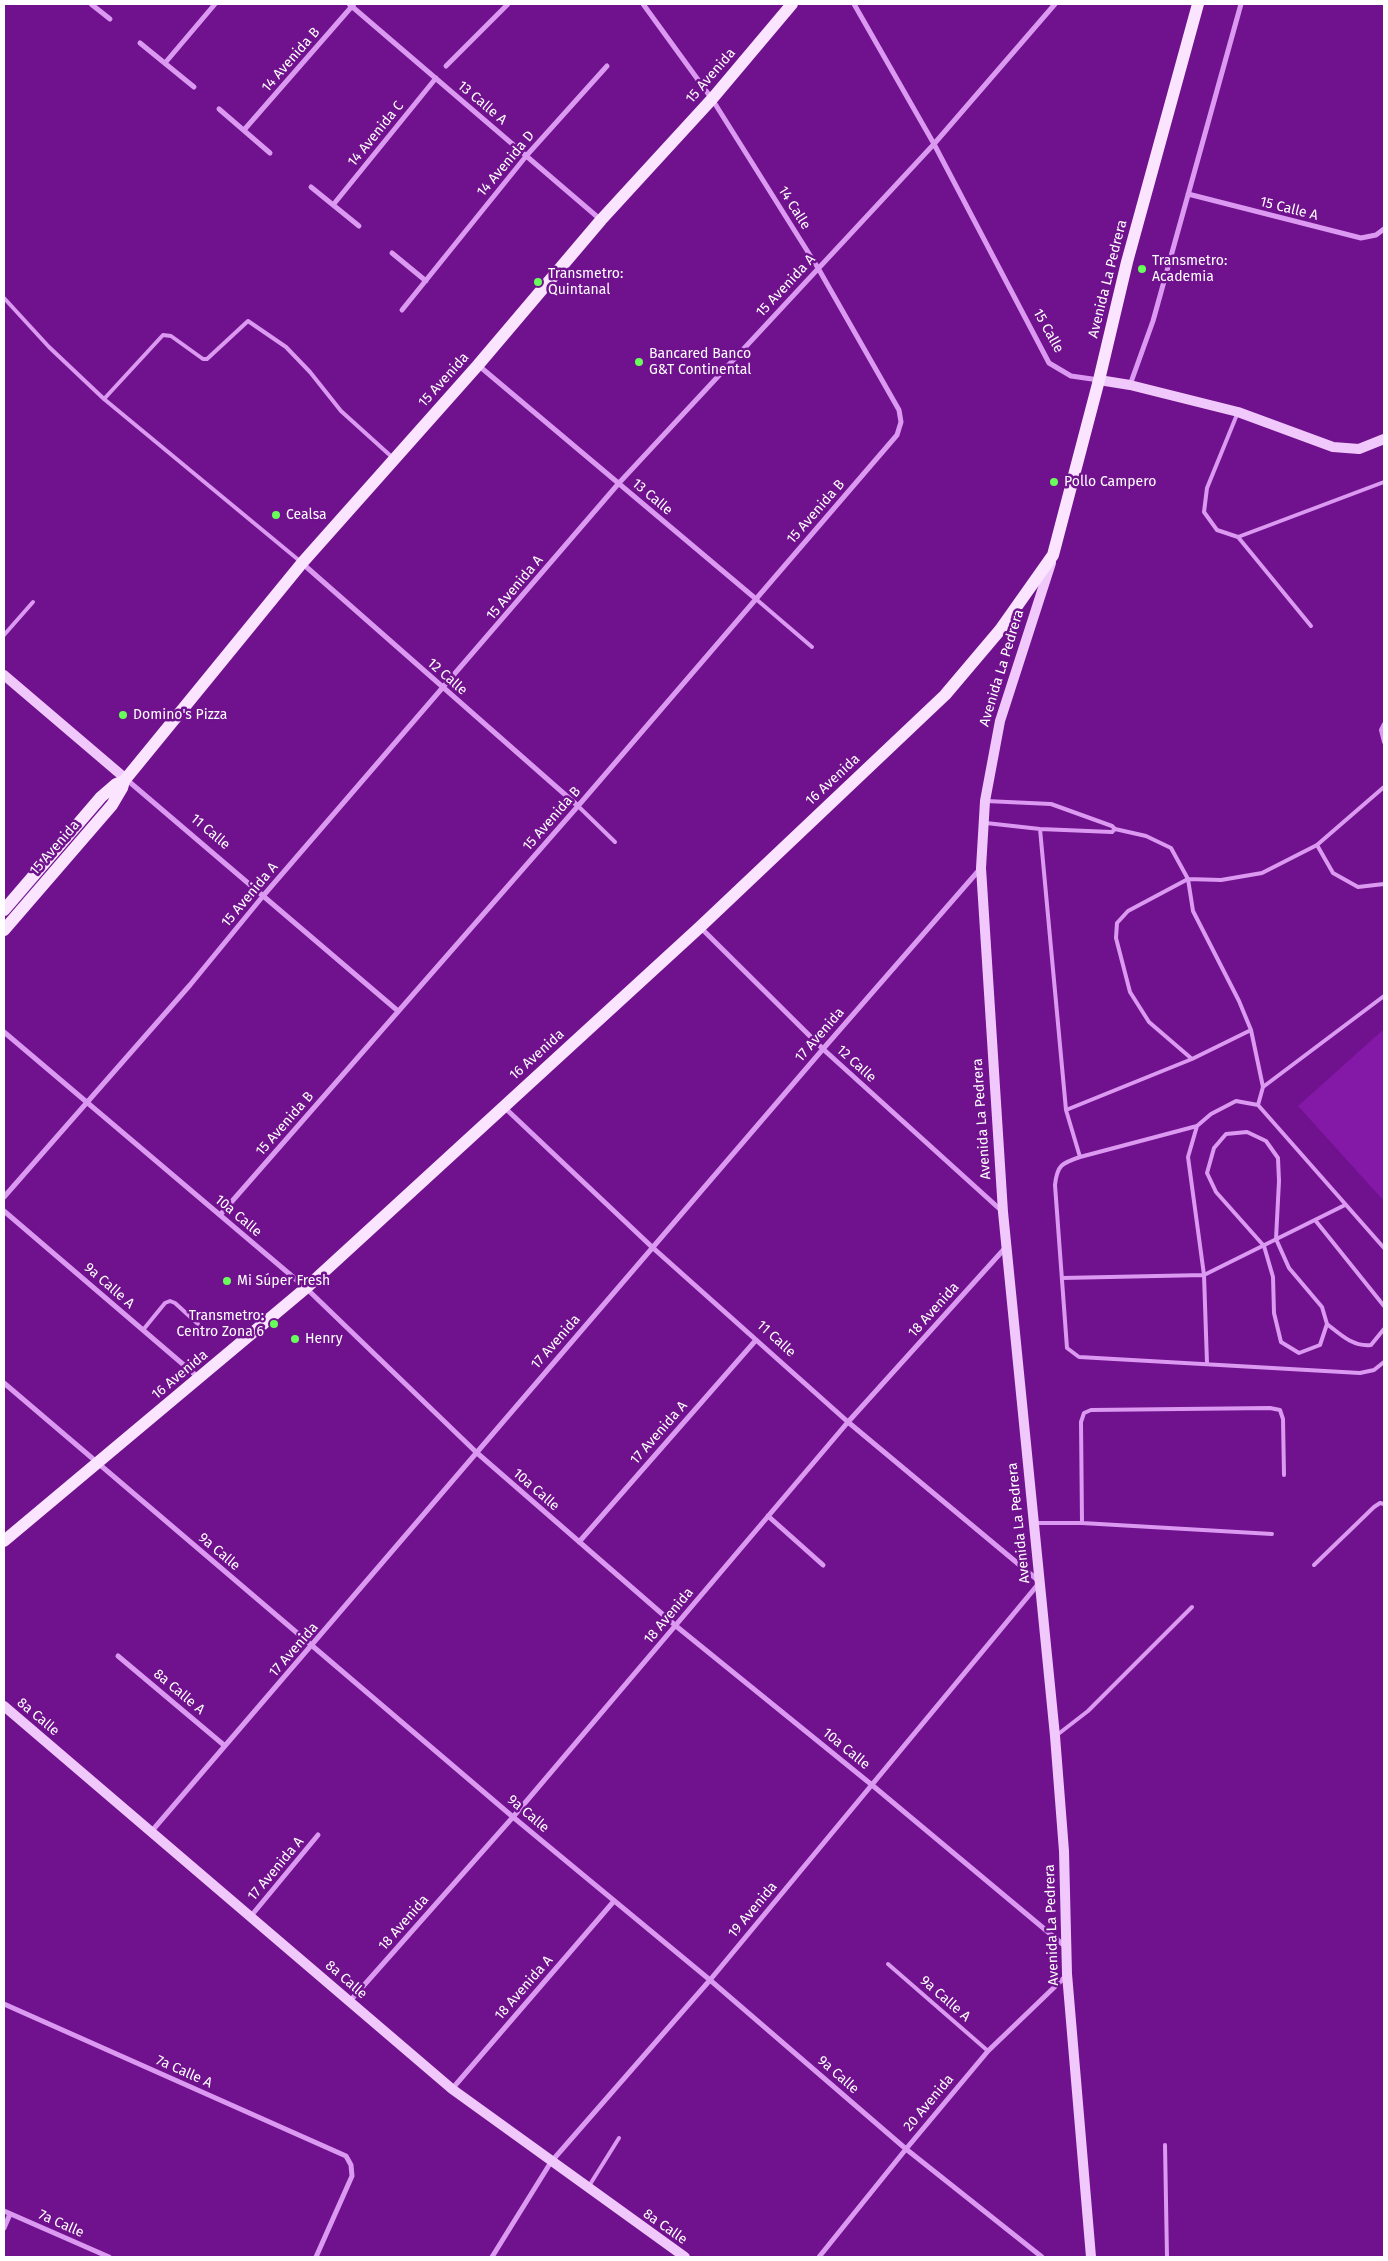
<!DOCTYPE html>
<html>
<head>
<meta charset="utf-8">
<style>
  body { margin:0 }
  #map { position:relative; width:1388px; height:2261px; overflow:hidden; background:#70118d; font-family:"Fira Sans",sans-serif }
  canvas { display:block }
  .frame { position:absolute; inset:0; border:5px solid #fff; pointer-events:none }
</style>
</head>
<body>
<div id="map">
<canvas width="1388" height="2261"></canvas>
<div class="frame"></div>
</div>
<script>
const g = document.querySelector('canvas').getContext('2d');
g.lineJoin = 'round';
function fillPath(path, color) { g.fillStyle = color; g.fill(path, 'evenodd'); }
function strokePath(path, color, width, dash) { g.strokeStyle = color; g.lineWidth = width; g.lineCap = dash ? 'butt' : 'round'; g.setLineDash(dash || []); g.stroke(path); }
function drawText(font, color, halo, rows, align = 'center') {
  g.font = font + ' "Fira Sans",sans-serif'; g.lineWidth = 5; g.setLineDash([]); g.textBaseline = 'middle'; g.strokeStyle = halo; g.fillStyle = color; for (const [text, x, y, turn = 0] of rows) {
    g.save(); g.translate(x, y); g.rotate((+turn || 0) * Math.PI / 180); g.textAlign = isNaN(turn) ? turn : align; if (halo) g.strokeText(text, 0, 0); g.fillText(text, 0, 0); g.restore();
  }
}
fillPath(new Path2D(`
  M1384,1029V1201L1298,1106Z`), '#8419a7');
strokePath(new Path2D(`
  M4,298L49,347L104,399L301,562
  M104,399L163,335L171,336L203,359H207L248,321L286,347L310,372L341,411L393,458
  M1238,412L1207,488L1204,512L1217,530L1238,537L1384,482
  M1238,537L1311,626
  M756,599L812,647
  M4,635L33,602
  M1384,724L1381,730L1384,742
  M986,801L1051,804L1112,826L1115,829L1146,836L1171,848L1188,879L1193,911L1239,1001L1251,1030L1263,1087L1258,1105L1384,1248
  M578,806L615,842
  M986,823L1040,829L1112,832L1115,829
  M1040,829L1066,1110L1080,1157L1197,1126
  M1317,845L1333,873L1358,887L1384,884
  M1192,1059L1149,1022L1130,992L1116,938L1117,923L1128,911L1188,879L1221,880L1262,873L1317,845L1384,787
  M1263,1087L1384,996
  M1066,1110L1192,1059L1251,1030
  M1247,1132L1266,1141L1278,1158L1279,1181L1276,1239L1289,1268L1322,1307L1327,1324L1320,1345L1299,1353L1281,1342L1274,1313L1273,1277L1264,1246L1216,1192L1207,1173L1214,1148L1226,1134Z
  M1080,1157C1062,1163 1057,1165 1055,1185L1067,1348L1079,1357L1360,1373L1374,1370L1384,1362
  M1315,1220L1384,1306
  M1062,1278L1204,1275L1345,1205
  M1327,1324C1341,1335 1353,1347 1371,1345L1384,1329
  M143,1330L165,1303L170,1301L175,1303L198,1324
  M1207,1363L1204,1275L1188,1157L1197,1126L1211,1114L1236,1101L1258,1105
  M1036,1523H1082L1272,1534
  M1082,1523L1081,1422L1084,1413L1091,1410L1270,1408L1280,1410L1283,1419L1284,1475
  M1314,1565L1374,1507L1380,1503L1384,1504
  M1057,1735L1088,1711L1192,1607
  M888,1964L988,2051
  M1165,2145L1167,2257
  M589,2186L619,2138`), '#db99f2', 4);
strokePath(new Path2D(`
  M91,4L110,19
  M349,4L601,220
  M854,4L934,144L1049,363L1071,376L1099,380
  M140,43L194,87
  M165,63L215,4
  M446,66L508,4
  M219,109L270,153
  M244,130L354,4
  M311,187L359,226
  M1188,194L1361,238L1376,235L1384,229
  M333,205L436,78
  M392,253L426,281
  M402,310L527,155L607,66
  M478,365L756,599
  M1130,385L1153,321L1241,4
  M303,564L578,806
  M126,779L398,1011
  M701,928L823,1049L1003,1212
  M4,1032L306,1288L476,1452L676,1626L872,1785L1066,1947
  M4,1197L190,985L263,896L619,483L934,144L1055,4
  M4,1211L199,1378
  M220,1215L578,806L897,435L901,422L899,410L818,268L712,99L643,4
  M4,1383L513,1817L710,1980L906,2149L1042,2257
  M768,1516L823,1565
  M579,1542L756,1340
  M118,1656L225,1746
  M151,1832L823,1049L980,869
  M251,1916L318,1835
  M350,2001L513,1817L848,1422L1006,1247
  M4,2004L346,2156L351,2165L352,2176L316,2257
  M452,2089L614,1901
  M4,2211L109,2257
  M4,2228L10,2214
  M492,2257L551,2162L710,1980L1040,1582L848,1422L652,1247L505,1108
  M819,2257L906,2149L988,2051L1067,1975`), '#db99f2', 5);
strokePath(new Path2D(`
  M1099,380L1130,385L1238,412L1333,447L1359,449L1384,439
  M1051,563L1000,721L985,801L981,868L1003,1212L1055,1736L1064,1851L1067,1974L1091,2257
  M4,675L126,779
  M4,1706L452,2089L685,2257`), '#f0c8fc', 10);
strokePath(new Path2D(`
  M4,910L101,797L116,784L124,781
  M4,930L112,805L122,788L124,781L302,563L478,365L601,220L712,99L792,4
  M4,1541L306,1288L700,927L945,695L1000,630L1053,555L1099,380L1127,262L1198,4`), '#fae4ff', 12);
for (const [x, y, r, color] of [
  [1142,269,5,"#69ff5a"],
  [538,282,5,"#69ff5a"],
  [639,362,5,"#69ff5a"],
  [1054,482,5,"#69ff5a"],
  [276,515,5,"#69ff5a"],
  [123,715,5,"#69ff5a"],
  [227,1281,5,"#69ff5a"],
  [274,1324,5,"#69ff5a"],
  [295,1339,5,"#69ff5a"]
]) { const dot = new Path2D(); dot.arc(x, y, r, 0, 2 * Math.PI); g.fillStyle = color; g.fill(dot); strokePath(dot, '#70118d', 2); }
drawText('14px', '#fff', '#70118d', [
  ["14 Avenida B",291,60,-49],
  ["15 Avenida",711,76,-49],
  ["13 Calle A",482,103,40],
  ["14 Avenida C",376,134,-51],
  ["14 Avenida D",506,164,-50],
  ["14 Calle",794,208,58],
  ["15 Calle A",1289,209,14],
  ["Avenida La Pedrera",1108,279,-76],
  ["15 Avenida A",786,286,-47],
  ["15 Calle",1048,331,61],
  ["15 Avenida",444,380,-48],
  ["13 Calle",652,497,40],
  ["15 Avenida B",816,512,-49],
  ["15 Avenida A",515,588,-50],
  ["Avenida La Pedrera",1002,668,-73],
  ["12 Calle",447,677,41],
  ["16 Avenida",833,780,-43],
  ["15 Avenida B",552,819,-49],
  ["11 Calle",210,832,40],
  ["15 Avenida",55,848,-49],
  ["15 Avenida A",250,895,-50],
  ["17 Avenida",820,1035,-49],
  ["16 Avenida",537,1055,-42],
  ["12 Calle",856,1064,42],
  ["Avenida La Pedrera",982,1119,-94],
  ["15 Avenida B",285,1124,-49],
  ["10a Calle",238,1216,40],
  ["9a Calle A",109,1286,41],
  ["18 Avenida",934,1310,-48],
  ["11 Calle",776,1339,42],
  ["17 Avenida",556,1342,-49],
  ["16 Avenida",180,1375,-40],
  ["17 Avenida A",659,1433,-49],
  ["10a Calle",536,1490,41],
  ["Avenida La Pedrera",1019,1523,-96],
  ["9a Calle",219,1552,40],
  ["18 Avenida",669,1616,-50],
  ["17 Avenida",294,1650,-49],
  ["8a Calle A",179,1692,40],
  ["8a Calle",38,1717,40],
  ["10a Calle",846,1749,39],
  ["9a Calle",528,1814,40],
  ["17 Avenida A",276,1869,-50],
  ["19 Avenida",753,1910,-50],
  ["18 Avenida",404,1923,-49],
  ["Avenida La Pedrera",1052,1925,-92],
  ["8a Calle",346,1980,41],
  ["18 Avenida A",524,1988,-49],
  ["9a Calle A",945,1999,41],
  ["7a Calle A",184,2072,24],
  ["9a Calle",838,2075,41],
  ["20 Avenida",929,2103,-50],
  ["7a Calle",61,2224,24],
  ["8a Calle",665,2227,35]
]);
drawText('14px', '#fff', '#70118d', [
  ["Transmetro:",1152,261],
  ["Academia",1152,277],
  ["Transmetro:",548,274],
  ["Quintanal",548,290],
  ["Bancared Banco",649,354],
  ["G&T Continental",649,370],
  ["Pollo Campero",1064,482],
  ["Cealsa",286,515],
  ["Domino's Pizza",133,715],
  ["Mi Súper Fresh",237,1281],
  ["Transmetro:",264,1316,"right"],
  ["Centro Zona 6",264,1332,"right"],
  ["Henry",305,1339]
], 'left');
</script>
</body>
</html>
